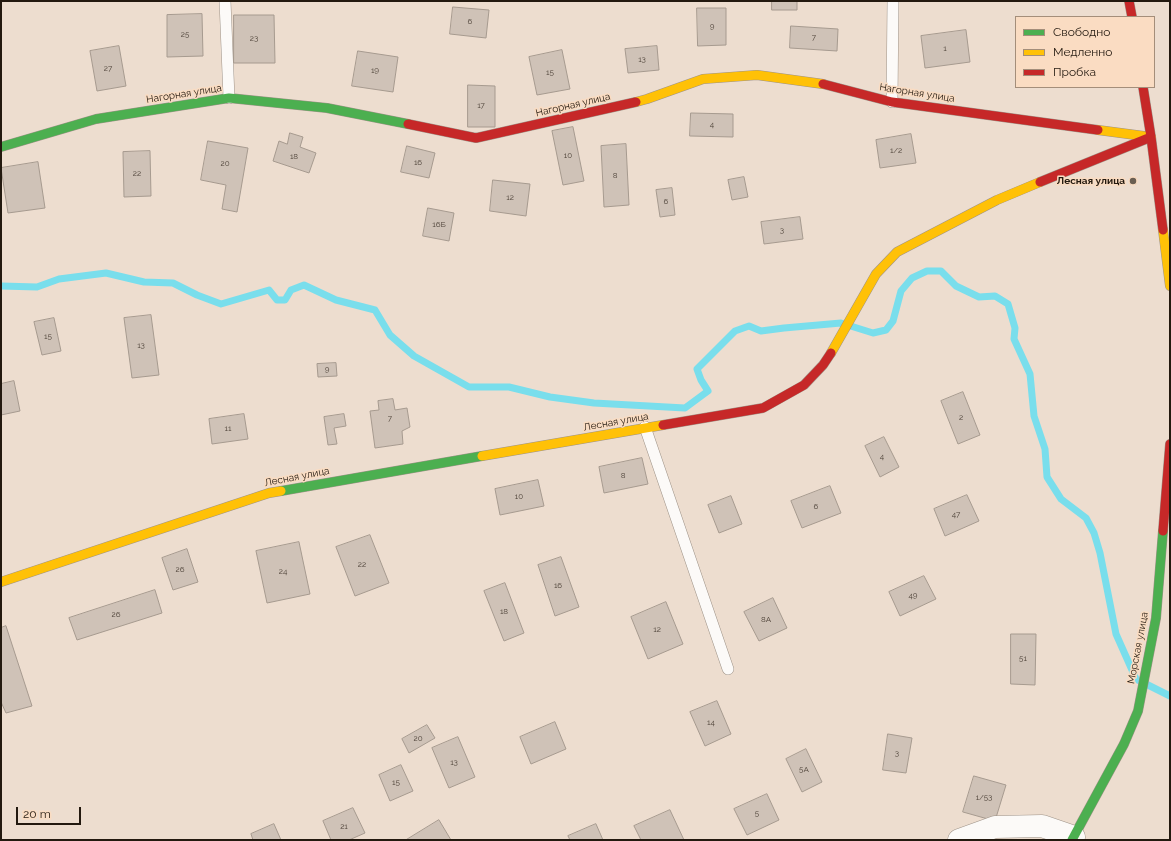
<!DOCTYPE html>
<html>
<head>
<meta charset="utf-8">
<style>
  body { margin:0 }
  #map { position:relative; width:1171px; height:841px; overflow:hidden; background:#edddcf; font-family:Raleway,sans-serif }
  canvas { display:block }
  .frame { position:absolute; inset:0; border:2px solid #23190f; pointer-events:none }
  .legend { position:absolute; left:1015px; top:16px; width:140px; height:72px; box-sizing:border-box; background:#fadcc2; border:1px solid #a48e7a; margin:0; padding:5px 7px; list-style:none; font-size:12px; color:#23190f }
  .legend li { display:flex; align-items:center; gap:8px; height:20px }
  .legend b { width:20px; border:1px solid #a48e7a }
  .scale { position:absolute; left:16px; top:807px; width:65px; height:18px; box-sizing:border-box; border:2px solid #23190f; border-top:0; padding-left:5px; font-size:12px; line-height:14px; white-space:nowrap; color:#23190f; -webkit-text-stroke:3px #fadcc2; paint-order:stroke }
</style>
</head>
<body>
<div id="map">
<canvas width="1171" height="841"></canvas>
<div class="frame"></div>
<ul class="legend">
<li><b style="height:5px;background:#4caf50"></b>Свободно</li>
<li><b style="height:5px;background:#ffc107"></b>Медленно</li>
<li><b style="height:5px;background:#c62828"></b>Пробка</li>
</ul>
<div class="scale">20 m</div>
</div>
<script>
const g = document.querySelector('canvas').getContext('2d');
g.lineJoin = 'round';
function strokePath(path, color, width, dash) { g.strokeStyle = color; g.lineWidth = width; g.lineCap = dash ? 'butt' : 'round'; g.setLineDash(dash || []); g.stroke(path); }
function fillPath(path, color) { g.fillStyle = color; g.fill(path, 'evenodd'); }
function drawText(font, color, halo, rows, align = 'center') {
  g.font = font + ' Raleway,sans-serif'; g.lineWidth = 3; g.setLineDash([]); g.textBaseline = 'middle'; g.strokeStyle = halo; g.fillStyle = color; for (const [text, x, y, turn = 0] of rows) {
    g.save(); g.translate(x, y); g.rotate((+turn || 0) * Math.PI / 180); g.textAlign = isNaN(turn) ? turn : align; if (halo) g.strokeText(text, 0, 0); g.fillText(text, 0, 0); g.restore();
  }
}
strokePath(new Path2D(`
  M1,286L37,287L59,279L106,273L144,282L173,283L197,295L221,304L269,290L277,300H285L291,290L304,285L336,300L375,310L390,335L414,356L469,387H509L550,397L594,403L685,408L708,391L701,380L697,369L735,331L749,326L761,331L784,328L841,323L873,333L886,330L893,321L901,291L912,278L927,271H941L956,286L979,297L995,296L1008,304L1015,328L1014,339L1030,374L1034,416L1045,449L1047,477L1061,499L1086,518L1094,533L1100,553L1116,634L1136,679L1170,696`), '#79deec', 7);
const building = new Path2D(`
  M772,1H797V10H772Z
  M453,7L489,10L486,38L450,34Z
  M697,8H726V45L698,46Z
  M202,14L203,56L167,57V15Z
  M234,15H274L275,63H234Z
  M791,26L838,29L837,51L790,48Z
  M966,30L970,62L925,68L921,36Z
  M119,46L126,86L97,91L90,51Z
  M657,46L659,70L628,73L625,49Z
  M562,50L570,89L537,95L529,57Z
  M358,51L398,57L393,92L352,86Z
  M468,85L495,86V127H468Z
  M691,113L733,114V137L690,136Z
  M573,127L584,181L563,185L552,131Z
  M290,133L303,137L300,147L316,153L309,173L273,161L279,141L287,144Z
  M911,134L916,163L880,168L876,140Z
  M208,141L248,148L237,212L222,209L226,185L201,180Z
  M626,144L629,205L604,207L601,146Z
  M407,146L435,153L429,178L401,172Z
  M150,151L151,196L124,197L123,152Z
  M38,162L45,208L8,213L1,168Z
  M744,177L748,197L732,200L728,180Z
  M493,180L530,184L526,216L490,211Z
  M672,188L675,215L660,217L656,190Z
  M428,208L454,213L449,241L423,236Z
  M800,217L803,239L764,244L761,222Z
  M151,315L159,375L132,378L124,318Z
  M54,318L61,351L42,355L34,322Z
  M336,363L337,376L318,377L317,364Z
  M14,381L20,411L1,415V384Z
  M963,392L980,435L958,444L941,401Z
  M393,399L395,410L407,408L410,427L402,431L403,444L375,448L370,411L379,410L378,401Z
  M244,414L248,439L212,444L209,419Z
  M344,414L346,426L334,428L337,444L328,445L324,417Z
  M884,437L899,467L880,477L865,446Z
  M642,458L648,484L604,493L599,467Z
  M538,480L544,506L500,515L495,489Z
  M830,486L841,513L802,528L791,501Z
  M967,495L979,521L945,536L934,509Z
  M731,496L742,524L719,533L708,505Z
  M370,535L389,583L355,596L336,547Z
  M299,542L310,594L267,603L256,551Z
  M187,549L198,582L173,590L162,558Z
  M561,557L579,607L555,616L538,565Z
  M924,576L936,599L900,616L889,592Z
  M505,583L524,633L504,641L484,591Z
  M155,590L162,613L77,640L69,618Z
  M773,598L787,628L759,641L744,612Z
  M666,602L683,644L648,659L631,617Z
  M6,626L32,706L6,713L1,702V628Z
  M1011,634H1036L1035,685L1011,684Z
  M717,701L731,734L705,746L690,712Z
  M555,722L566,749L531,764L520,737Z
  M427,725L435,738L409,753L402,739Z
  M888,734L912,738L906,773L883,770Z
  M458,737L475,777L449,788L432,748Z
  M806,749L822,782L802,792L786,759Z
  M401,765L413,791L390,801L379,775Z
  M974,776L1006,785L995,821L963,812Z
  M767,794L779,820L747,835L734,809Z
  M353,808L365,833L349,840H331L323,821Z
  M670,810L684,840H641L634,826Z
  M439,820L451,840H406Z
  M274,824L281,840H253L251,834Z
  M596,824L603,840H570L568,836Z`);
fillPath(building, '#cfc2b7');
strokePath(building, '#a69a8f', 1);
const lane = new Path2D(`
  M225,1L229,98
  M892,102L893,1
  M645,427L728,669`);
const street = new Path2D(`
  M959,840L995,827L1042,826L1074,837`);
const fast = new Path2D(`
  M1,147L96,119L229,98L327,108L408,124
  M281,491L482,456
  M1072,840L1124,744L1138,711L1156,618L1163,531`);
const slow = new Path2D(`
  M636,102L647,99L703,79L757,75L823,84
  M1098,130L1151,137
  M1163,230L1170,286
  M831,353L876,274L897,252L997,200L1040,182
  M482,456L663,425
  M1,582L269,493L281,491`);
const jam = new Path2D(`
  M1129,1L1132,17
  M823,84L892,102L1098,130
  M1143,87L1151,137L1163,230
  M408,124L476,138L636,102
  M1040,182L1151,137
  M663,425L763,408L804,385L823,365L831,353
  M1163,531L1170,444`);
strokePath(lane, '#9e9388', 12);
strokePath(street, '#9e9388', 23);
strokePath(fast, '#9e9388', 10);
strokePath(slow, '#9e9388', 10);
strokePath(jam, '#9e9388', 10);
strokePath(lane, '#fcfaf8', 11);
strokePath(street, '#fcfaf8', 22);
strokePath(fast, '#4caf50', 9);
strokePath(slow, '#ffc107', 9);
strokePath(jam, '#c62828', 9);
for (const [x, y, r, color] of [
  [1133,181,4,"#6a5e52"]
]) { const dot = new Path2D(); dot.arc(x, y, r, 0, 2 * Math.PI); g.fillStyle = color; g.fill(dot); strokePath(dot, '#fadcc2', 1.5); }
drawText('8px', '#4e4339', null, [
  ["6",470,22],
  ["9",712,27],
  ["25",185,35],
  ["7",814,38],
  ["23",254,39],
  ["1",945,49],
  ["13",642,60],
  ["27",108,69],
  ["19",375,71],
  ["15",550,73],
  ["17",481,106],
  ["4",712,125],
  ["1/2",896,151],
  ["10",568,156],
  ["18",294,157],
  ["16",418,163],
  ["20",225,164],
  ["22",137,174],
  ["8",615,176],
  ["12",510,198],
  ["6",666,202],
  ["16Б",439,225],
  ["3",782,231],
  ["15",48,337],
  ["13",141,346],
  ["9",327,370],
  ["2",961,418],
  ["7",390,419],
  ["11",228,429],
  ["4",882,457],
  ["8",623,476],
  ["10",519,497],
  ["6",816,507],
  ["47",956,515],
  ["22",362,565],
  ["26",180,570],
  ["24",283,572],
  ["16",558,586],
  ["49",913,596],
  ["18",504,612],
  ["26",116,615],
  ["8А",766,620],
  ["12",657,630],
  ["51",1023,659],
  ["14",711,723],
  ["20",418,739],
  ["3",897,754],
  ["13",454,763],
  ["5А",804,770],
  ["15",396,783],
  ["1/53",984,798],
  ["5",757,814],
  ["21",344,827]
]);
drawText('10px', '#23190f', '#fadcc2', [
  ["Нагорная улица",917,93,9],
  ["Нагорная улица",184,94,-9],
  ["Нагорная улица",573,105,-13],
  ["Лесная улица",616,422,-10],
  ["Лесная улица",297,477,-11],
  ["Морская улица",1138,648,-79]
]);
drawText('bold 10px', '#23190f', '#fadcc2', [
  ["Лесная улица",1125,181]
], 'right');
</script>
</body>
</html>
